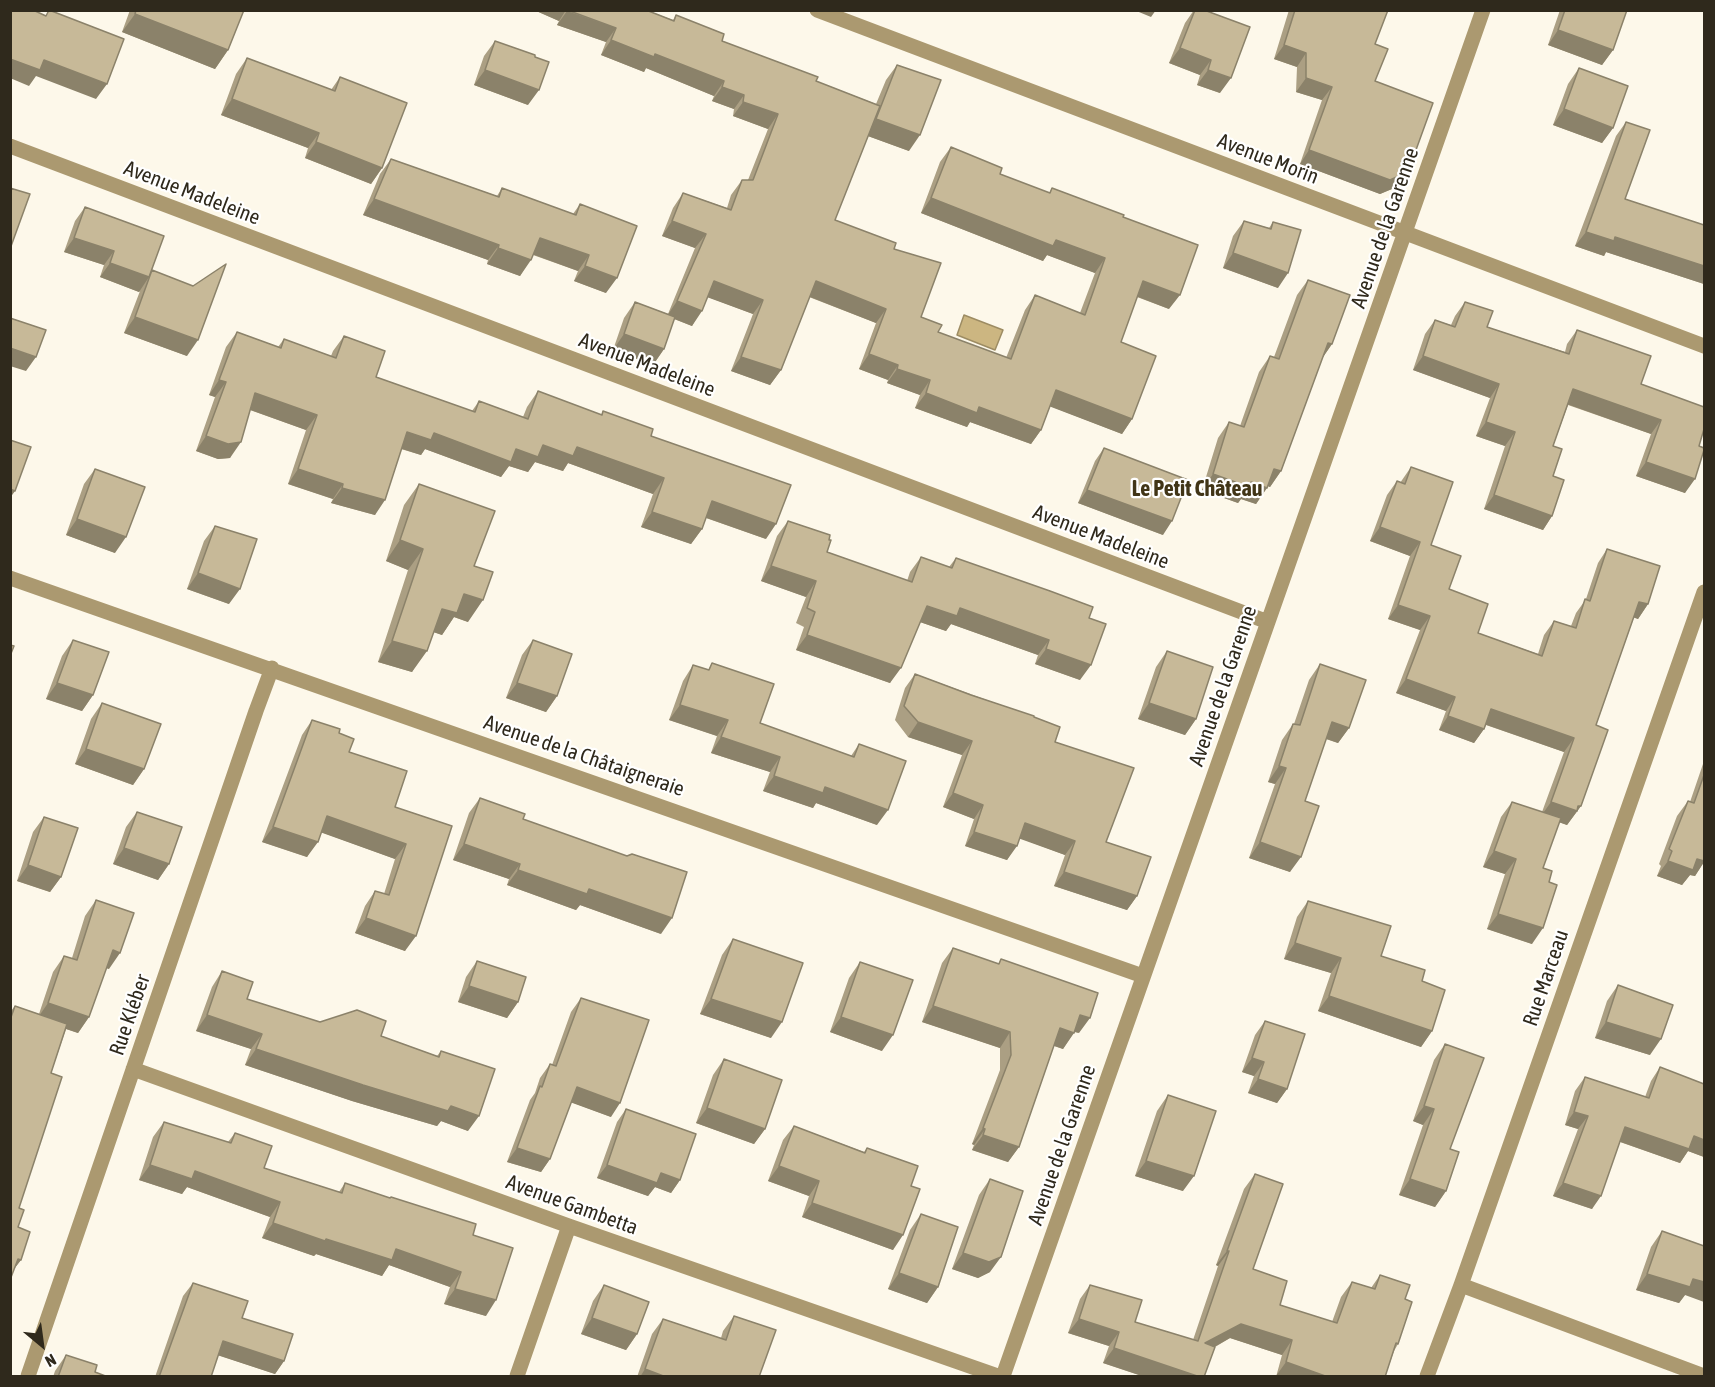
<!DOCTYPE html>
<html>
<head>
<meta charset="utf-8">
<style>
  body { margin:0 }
  #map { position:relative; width:1715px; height:1387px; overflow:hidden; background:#fdf8ea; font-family:"Asap Condensed",sans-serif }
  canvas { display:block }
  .frame { position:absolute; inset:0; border:12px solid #2f291c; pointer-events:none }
  .north { position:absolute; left:12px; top:1315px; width:60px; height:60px; -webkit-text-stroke:4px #fff; paint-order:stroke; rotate:151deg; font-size:16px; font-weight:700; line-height:24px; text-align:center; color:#2f291c }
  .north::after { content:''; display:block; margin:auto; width:21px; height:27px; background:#2f291c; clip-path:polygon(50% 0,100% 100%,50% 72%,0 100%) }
</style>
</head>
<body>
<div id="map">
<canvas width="1715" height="1387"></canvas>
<div class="frame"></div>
<div class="north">N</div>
</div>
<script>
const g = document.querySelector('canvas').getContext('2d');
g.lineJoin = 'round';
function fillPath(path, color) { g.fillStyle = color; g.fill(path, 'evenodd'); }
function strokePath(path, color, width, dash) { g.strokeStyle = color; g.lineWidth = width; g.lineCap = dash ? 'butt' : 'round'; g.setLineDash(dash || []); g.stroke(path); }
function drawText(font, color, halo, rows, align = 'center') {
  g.font = font + ' "Asap Condensed",sans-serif'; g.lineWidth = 4.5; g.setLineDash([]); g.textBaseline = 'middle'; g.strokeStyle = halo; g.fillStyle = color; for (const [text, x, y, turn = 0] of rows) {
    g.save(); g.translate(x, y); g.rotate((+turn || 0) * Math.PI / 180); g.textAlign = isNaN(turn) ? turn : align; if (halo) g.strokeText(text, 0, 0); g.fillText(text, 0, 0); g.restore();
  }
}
const water = new Path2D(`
  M964,315L1003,330L995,350L957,335Z`);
fillPath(water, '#ccb681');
strokePath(water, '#9d8c63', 1.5);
strokePath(new Path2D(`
  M817,10L1704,346
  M10,146L1268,622
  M10,578L1143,976
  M133,1069L569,1226L998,1376
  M1461,1285L1704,1376
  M28,1376L256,711L272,668
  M517,1376L569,1226
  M1003,1376L1483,10
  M1427,1376L1461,1285L1704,592`), '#ab9970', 15);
fillPath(new Path2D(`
  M130,10H244L228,50L215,69L122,32Z
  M534,10H646L673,20L676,15L722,41L816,81L876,104L886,80L897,65L909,151L868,136L835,220L894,249L921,317L938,332L1006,358L1025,310L1035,295L1080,313L1095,273L1047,255L1043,261L921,213L940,162L951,147L1000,174L1049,193L1052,188L1123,217L1169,309L1137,297L1121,342L1132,419L1122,434L1050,406L1041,430L1031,444L970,422L967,427L915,408L920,395L887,383L888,380L859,369L876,323L809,297L781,370L770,385L731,371L753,314L708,297L692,326L674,319L664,349L653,365L613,350L624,318L635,302L668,314L695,248L662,236L673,208L683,193L727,208L731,195L742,180H748L768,129L733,116L734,109L712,101L714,96L646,68L644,72L601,55L606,42L557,25L559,21Z
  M1194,10H1204L1220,93L1197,85L1200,75L1169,63L1185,23Z
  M1289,10H1388L1375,44V81L1399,186L1380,194L1300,164L1322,100L1296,92L1297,67L1274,59Z
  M1560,10H1627L1613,50L1602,65L1548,45Z
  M495,41L528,105L474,85L484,56Z
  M247,58L331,90L340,77L382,168L371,184L305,158L308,148L221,115L236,74Z
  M1579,68L1613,128L1602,143L1553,125L1568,84Z
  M1626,122L1625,199L1704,225V284L1606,252L1604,256L1575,246L1616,136Z
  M391,159L497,196L502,188L573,214L580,204L606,293L574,281L578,271L533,255L520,276L487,264L488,260L363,215L380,174Z
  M85,207L151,273L187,356L124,333L140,291L139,292L100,277L104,265L64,252L75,221Z
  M1244,221L1269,228L1273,222L1278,288L1223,268L1233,236Z
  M1308,280L1332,344L1323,357L1281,471L1270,487L1268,486L1256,504L1241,499L1238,503L1202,490L1218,438L1229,422L1240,426L1259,372L1270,356L1274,357L1297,295Z
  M1465,302L1487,327L1565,352L1567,344L1577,330L1641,384L1699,446L1685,493L1636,476L1651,434L1568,405L1553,446L1552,516L1543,530L1484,509L1505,446L1476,436L1490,398L1413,370L1425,334L1435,320L1451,325L1455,316Z
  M237,332L278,347L284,339L331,356L333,351L344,336L376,377L472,411L479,401L523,417L527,407L538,391L601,415L603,411L651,436L766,539L706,518L702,529L691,544L641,527L653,494L568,463L563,471L535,462L528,472L509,466L501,477L425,449L421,455L401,449L375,515L331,503L333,499L288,484L306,430L250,410L230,458L218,459L196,451L215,397L209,395L226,347Z
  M1104,448L1163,535L1078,503L1095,461Z
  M1411,467L1431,545L1449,589L1478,633L1538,654L1544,635L1554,621L1571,626L1576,613L1586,599L1598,563L1607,549L1648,604L1638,619L1634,617L1596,725L1581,806L1567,825L1559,822L1543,868L1532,944L1487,929L1505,874L1483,867L1501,817L1512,802L1542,812L1564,752L1486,725L1484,729L1474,743L1439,730L1446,711L1396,693L1420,630L1388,619L1410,556L1370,541L1387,495L1397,481L1400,483Z
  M95,469L115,553L66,535L84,484Z
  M419,484L474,566L468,622L454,617L442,635L434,632L412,672L378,662L408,570L386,561L404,505Z
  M788,521L827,552L907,581L910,572L921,557L949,567L956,558L1089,618L1080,680L1035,664L1038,655L951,624L946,631L920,622L890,683L796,650L804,627L796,623L806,597L761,581L777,536Z
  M215,526L229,604L187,589L204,541Z
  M73,640L93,695L82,711L46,699L62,656Z
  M533,640L557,696L546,712L506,698L522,655Z
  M1167,651L1196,719L1185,735L1138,719L1156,667Z
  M712,663L760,723L851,756L859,744L877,825L816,803L813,808L763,791L770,772L711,753L717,736L669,720L683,681L693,665L708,670Z
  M1320,664L1349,728L1338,743L1326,739L1305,801L1290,872L1249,858L1275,784L1268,782L1282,740L1293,724H1294L1309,680Z
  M915,674L1034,717L1055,742L1106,842L1137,896L1127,910L1054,886L1065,855L1020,838L1007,860L965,846L974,819L943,807L962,755L908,737L895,720L905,688Z
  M102,703L144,769L133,785L75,764L91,719Z
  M312,720L339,733L349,752L395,807L452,826L405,951L355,933L365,906L375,891L384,894L395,859L321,832L307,857L262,842L302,735Z
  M1704,761V862L1695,876L1690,875L1682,885L1657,876L1661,866L1659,864L1677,816L1688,801L1690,802Z
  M480,798L523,819L661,934L580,905L576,910L507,885L509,879L453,860L469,813Z
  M137,812L169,864L158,880L113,864L126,827Z
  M44,817L61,877L50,892L17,881L33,832Z
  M96,900L109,969L106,968L89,1017L78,1033L66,1029L51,1073L19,1208L18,1227L21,1260L14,1269L10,1280V1012L15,1006L39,1014L53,972L64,956L72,958L85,916Z
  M1308,901L1381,956L1422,981L1432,1031L1421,1047L1318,1011L1331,973L1284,959L1297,917Z
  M733,939L771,1038L700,1014L722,955Z
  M953,948L998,964L1001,959L1079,1033L1074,1032L1063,1049L1054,1046L1019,1147L1008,1162L972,1150L974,1145L972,1144L1000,1070V1048L922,1022L942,963Z
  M477,961L518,1002L507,1018L458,1002L466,977Z
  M860,962L882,1051L830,1032L849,978Z
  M222,971L247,999L320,1022L381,1036L437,1056L441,1051L468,1131L441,1121L437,1126L352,1101L245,1065L251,1049L196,1031L212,987Z
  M1618,985L1650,1055L1595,1038L1607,1001Z
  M581,998L611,1117L571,1102L550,1159L541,1172L507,1162L530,1100L535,1093L540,1078L550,1064L552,1065L571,1012Z
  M1265,1021L1287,1089L1277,1103L1248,1093L1254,1076L1242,1072L1255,1035Z
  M1445,1044L1450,1149L1446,1191L1435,1207L1399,1195L1423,1125L1413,1121L1434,1060Z
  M724,1059L765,1129L754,1144L696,1123L713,1075Z
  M1660,1067L1704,1084V1157L1688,1151L1680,1163L1620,1142L1592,1209L1553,1196L1578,1129L1565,1125L1575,1091L1585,1077L1645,1097L1651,1081Z
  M1168,1095L1183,1191L1135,1176L1157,1111Z
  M626,1109L680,1180L671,1193L655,1187L648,1196L597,1178L617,1122Z
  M164,1122L228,1142L235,1133L264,1168L339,1192L345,1183L473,1235L486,1316L444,1304L450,1287L389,1265L382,1276L316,1254L314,1256L262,1238L270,1217L187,1187L182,1194L139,1180L153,1137Z
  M794,1126L864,1152L867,1148L911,1186L893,1250L802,1217L809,1196L768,1181L783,1140Z
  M1255,1174L1253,1269L1280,1305L1332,1322L1341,1297L1352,1282L1371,1288L1380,1275L1405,1299L1398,1344L1394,1351L1385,1377H1276L1282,1355L1230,1338L1215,1347L1204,1377H1145L1103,1363L1109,1346L1068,1333L1080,1299L1090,1285L1135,1322L1193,1340L1218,1266L1216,1265L1244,1189Z
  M990,1179V1272L978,1278L952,1269L979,1195Z
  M921,1214L938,1287L927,1303L888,1289L910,1230Z
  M1662,1231L1685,1295L1679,1303L1636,1290L1651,1247Z
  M193,1283L242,1318L284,1361L275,1374L218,1355L211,1377H155L183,1296Z
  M604,1285L637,1334L626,1350L581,1334L593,1301Z
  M734,1316L759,1377H637L652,1334L663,1319L721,1338L723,1331Z
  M66,1355L95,1372L108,1377H53L55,1371Z`), '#ab9f83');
fillPath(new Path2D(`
  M534,10H566L559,21Z
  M1134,10H1156L1151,17Z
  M567,11L616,28L606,42L557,25Z
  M135,14L228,50L215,69L122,32Z
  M1558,30L1613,50L1602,65L1548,45Z
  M611,40L655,54L724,81L714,96L646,68L644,72L601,55Z
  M1284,45L1306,53L1297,67L1274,59Z
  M1180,48L1211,60L1200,75L1169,63Z
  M10,59L44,60L107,84L96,99L36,76L29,86L10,78Z
  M485,70L539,90L528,105L474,85Z
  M1208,70L1231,78L1220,93L1197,85Z
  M1306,78L1332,87L1322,100L1296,92Z
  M722,87L744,95L734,109L712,101Z
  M232,99L319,133L308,148L221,115Z
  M743,102L778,114L768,129L733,116Z
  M1564,109L1613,128L1602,143L1553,125Z
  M876,119L920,135L909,151L865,135Z
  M316,142L382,168L371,184L305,158Z
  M1309,150L1408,172L1399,186L1380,194L1300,164Z
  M931,198L1056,240L1105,258L1095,273L1047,255L1043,261L921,213Z
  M374,199L499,245L488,260L363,215Z
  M672,221L706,234L695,248L662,236Z
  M1586,232L1615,237L1704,266V284L1606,252L1604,256L1575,246Z
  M74,238L114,251L104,265L64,252Z
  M540,238L589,255L578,271L529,253Z
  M498,248L531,260L520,276L487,264Z
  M1233,253L1288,273L1278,288L1223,268Z
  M110,263L149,277L139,292L100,277Z
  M585,266L617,278L606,293L574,281Z
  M714,281L763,300L753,314L704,296Z
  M816,281L886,309L876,323L805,295Z
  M1143,281L1180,295L1169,309L1133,295Z
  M677,301L702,311L692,326L667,316Z
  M135,317L198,340L187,356L124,333Z
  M624,334L664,349L653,365L613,350Z
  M1328,343L1332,344L1321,360Z
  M10,348L36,357L26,371L10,366Z
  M869,354L898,365L888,380L859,369Z
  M1423,356L1499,384L1490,398L1413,370Z
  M741,357L781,370L770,385L731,371Z
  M897,369L930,380L920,395L887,383Z
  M219,380L226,382L215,397L209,395Z
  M1573,389L1661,420L1651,434L1564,403Z
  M1056,390L1132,419L1122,434L1046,405Z
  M255,393L317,415L306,430L245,408Z
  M926,393L979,407L1041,430L1031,444L970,422L967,427L915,408Z
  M1486,422L1515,432L1505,446L1476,436Z
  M407,432L434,433L516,449L543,445L577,447L664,478L653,494L568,463L563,471L535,462L528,472L509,466L501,477L425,449L421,455L396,447Z
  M206,436L241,442L230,458L218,459L196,451Z
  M1646,462L1695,479L1685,493L1636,476Z
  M298,469L343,484L333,499L288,484Z
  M1274,469L1281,471L1270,487L1263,484Z
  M1213,474L1251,482L1267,488L1256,504L1241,499L1238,503L1202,490Z
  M342,488L385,500L375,515L331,503Z
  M10,489L15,491L10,498Z
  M1087,490L1172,521L1163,535L1078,503Z
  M1494,495L1552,516L1543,530L1484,509Z
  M712,501L776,524L766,539L701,516Z
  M652,512L702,529L691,544L641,527Z
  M77,519L126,537L115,553L66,535Z
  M1380,527L1420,542L1410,556L1370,541Z
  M400,540L423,549L408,570L386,561Z
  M771,566L816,581L806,597L761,581Z
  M198,573L240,589L229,604L187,589Z
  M464,594L483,600L468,622L454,617L442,635L427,630L442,609Z
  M1639,602L1648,604L1638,619L1629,616Z
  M1398,605L1430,616L1420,630L1388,619Z
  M927,606L960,608L1049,640L1038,655L951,624L946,631L917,621Z
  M807,635L901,668L890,683L796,650Z
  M392,641L427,651L412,672L378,662Z
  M1046,649L1091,665L1080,680L1035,664Z
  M1406,679L1455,697L1446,711L1396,693Z
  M57,683L93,695L82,711L46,699Z
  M517,683L557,696L546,712L506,698Z
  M1149,703L1196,719L1185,735L1138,719Z
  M680,705L728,720L717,736L669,720Z
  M1491,709L1574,738L1564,752L1481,723Z
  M1448,716L1484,729L1474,743L1439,730Z
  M918,722L972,741L962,755L908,737Z
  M1332,722L1349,728L1338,743L1321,737Z
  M721,737L780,757L770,772L711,753Z
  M86,749L144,769L133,785L75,764Z
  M1279,766L1286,768L1275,784L1268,782Z
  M774,776L825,787L888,810L877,825L816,803L813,808L763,791Z
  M953,793L983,805L974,819L943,807Z
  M1551,802L1578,806H1581L1567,825L1541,816Z
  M327,816L406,844L395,859L317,831Z
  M1025,823L1075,841L1065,855L1015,837Z
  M273,827L318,842L307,857L262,842Z
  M974,832L1017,846L1007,860L965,846Z
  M1260,842L1301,857L1290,872L1249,858Z
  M464,844L520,864L509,879L453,860Z
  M124,848L169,864L158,880L113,864Z
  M1494,851L1516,859L1505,874L1483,867Z
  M1697,859L1704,861V862L1695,876L1690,875L1682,885L1657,876L1668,861Z
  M28,865L61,877L50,892L17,881Z
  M518,870L589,889L672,918L661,934L580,905L576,910L507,885Z
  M1064,872L1137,896L1127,910L1054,886Z
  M1498,914L1543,928L1532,944L1487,929Z
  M366,918L416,936L405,951L355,933Z
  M1295,943L1341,958L1331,973L1284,959Z
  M113,950L120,953L109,969L102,966Z
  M469,986L518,1002L507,1018L458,1002Z
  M1329,996L1432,1031L1421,1047L1318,1011Z
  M711,999L782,1022L771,1038L700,1014Z
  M48,1003L89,1017L78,1033L37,1019Z
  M933,1006L1010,1032L1000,1048L922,1022Z
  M207,1015L262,1034L251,1049L196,1031Z
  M1080,1015L1090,1018L1079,1033L1069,1030Z
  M841,1017L893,1035L882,1051L830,1032Z
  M1606,1022L1661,1039L1650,1055L1595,1038Z
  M1060,1028L1074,1033L1063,1049L1049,1044Z
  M256,1049L451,1106L479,1116L468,1131L441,1121L437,1126L352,1101L245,1065Z
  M1252,1058L1264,1062L1254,1076L1242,1072Z
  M1258,1079L1287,1089L1277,1103L1248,1093Z
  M577,1087L620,1103L611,1117L567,1101Z
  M1424,1106L1434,1109L1423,1125L1413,1121Z
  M707,1108L765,1129L754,1144L696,1123Z
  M1574,1112L1588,1116L1578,1129L1565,1125Z
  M1625,1127L1694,1136L1704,1140V1157L1688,1151L1680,1163L1615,1140Z
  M983,1128L985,1129L974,1145L972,1144Z
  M983,1135L1019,1147L1008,1162L972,1150Z
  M517,1148L550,1159L541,1172L507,1162Z
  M1146,1161L1194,1176L1183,1191L1135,1176Z
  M150,1165L195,1171L280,1202L270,1217L187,1187L182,1194L139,1180Z
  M607,1165L661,1173L680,1180L671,1193L655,1187L648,1196L597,1178Z
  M779,1166L819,1181L809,1196L768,1181Z
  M1410,1179L1446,1191L1435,1207L1399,1195Z
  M1563,1183L1601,1196L1592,1209L1553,1196Z
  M812,1203L903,1235L893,1250L802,1217Z
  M273,1223L326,1239L396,1249L461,1272L450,1287L389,1265L382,1276L316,1254L314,1256L262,1238Z
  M1227,1251H1229L1218,1266L1216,1265Z
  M963,1253L1001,1257L990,1272L978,1278L952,1269Z
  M18,1259L21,1260L10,1274Z
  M899,1273L938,1287L927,1303L888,1289Z
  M1647,1274L1693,1279L1704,1282V1302L1685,1295L1679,1303L1636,1290Z
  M455,1289L496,1300L486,1316L444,1304Z
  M592,1318L637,1334L626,1350L581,1334Z
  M1079,1319L1119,1332L1109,1346L1068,1333Z
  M1241,1324L1292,1340L1282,1355L1230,1338L1195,1358L1205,1343Z
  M223,1341L284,1361L275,1374L214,1354Z
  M1114,1348L1200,1377H1145L1103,1363Z
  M1286,1362L1328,1377L1276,1376Z
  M645,1369L666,1377H640Z`), '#8b826a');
const building = new Path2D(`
  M10,10H33L46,16L49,10L124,39L107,84L44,60L40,70L10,59Z
  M136,10H244L228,50L135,14Z
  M567,10H646L674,21L676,15L724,34L722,41L818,77L816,81L880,106L835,220L896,243L894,249L941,263L921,317L942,325L938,332L1011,359L1035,295L1085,315L1105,258L1056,240L1053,246L931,198L951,147L1002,168L1000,174L1050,193L1052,188L1124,215L1123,217L1198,245L1180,295L1143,281L1121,342L1156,356L1132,419L1056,390L1041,430L979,407L977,413L926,393L930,380L897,369L898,365L869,354L886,309L816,281L781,370L741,357L763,300L714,281L702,311L677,301L706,234L672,221L683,193L731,210L742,180H753L778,114L743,102L744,95L722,87L724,81L655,54L654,57L611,40L616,28Z
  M1195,10H1204L1250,27L1231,78L1208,70L1211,60L1180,48Z
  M1295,10H1388L1375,44L1388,49L1375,81L1433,103L1408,172L1390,180L1309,150L1332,87L1306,78V53L1284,45Z
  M1565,10H1627L1613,50L1558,30Z
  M495,41L535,55V57L549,62L539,90L485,70Z
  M247,58L335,91L340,77L407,103L382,168L316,142L319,133L232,99Z
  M897,65L941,80L920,135L876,119Z
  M1579,68L1628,86L1613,128L1564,109Z
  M1626,122L1650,130L1625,199L1704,225V266L1615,237L1614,241L1586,232Z
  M391,159L499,197L502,188L576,215L580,204L637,226L617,278L585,266L589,255L540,238L531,260L498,248L499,245L374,199Z
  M10,188L30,194L10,249Z
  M85,207L164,236L149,277L110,263L114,251L74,238Z
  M1244,221L1271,229L1273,222L1301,230L1288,273L1233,253Z
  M226,264L198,340L135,317L152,270L193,286Z
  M1308,280L1350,295L1332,344L1328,343L1281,471L1274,469L1267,488L1251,482L1249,487L1213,474L1229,422L1244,427L1270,356L1279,359Z
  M635,302L675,317L664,349L624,334Z
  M1465,302L1493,311L1487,327L1569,354L1577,330L1651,356L1641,384L1704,407V429L1699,446L1704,448V450L1695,479L1646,462L1661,420L1573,389L1553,446L1562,449L1553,476L1564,480L1552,516L1494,495L1515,432L1486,422L1499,384L1423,356L1435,320L1455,327Z
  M10,318L46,330L36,357L10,348Z
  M237,332L281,348L284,339L336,358L344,336L385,351L376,377L475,412L479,401L528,419L538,391L602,415L603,411L653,429L651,436L791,485L776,524L712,501L702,529L652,512L664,478L577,447L573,456L543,445L538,457L516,449L511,462L434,433L431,440L407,432L385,500L342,488L343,484L298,469L317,415L255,393L241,442L228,444L206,436L226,382L219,380Z
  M10,440L31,447L15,491L10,489Z
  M1104,448L1188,480L1172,521L1087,490Z
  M1411,467L1453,482L1431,545L1461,556L1449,589L1488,604L1478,633L1542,656L1554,621L1576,628L1585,599L1590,601L1607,549L1660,566L1648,604L1639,602L1596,725L1608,730L1581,806H1578L1577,811L1551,802L1574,738L1491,709L1484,729L1448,716L1455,697L1406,679L1430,616L1398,605L1420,542L1380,527L1397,481L1405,484Z
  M95,469L145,487L126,537L77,519Z
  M419,484L495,511L474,566L493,572L483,600L464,594L457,613L442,609L427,651L392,641L423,549L400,540Z
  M788,521L830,535L829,540H831L827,552L912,582L921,557L952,568L956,558L1050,591L1093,607L1089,618L1106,624L1091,665L1046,649L1049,640L960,608L957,616L927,606L901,668L807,635L815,612L807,608L816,581L771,566Z
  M215,526L257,539L240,589L198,573Z
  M73,640L109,652L93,695L57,683Z
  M533,640L572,654L557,696L517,683Z
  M10,645L14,646L10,656Z
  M1167,651L1213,667L1196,719L1149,703Z
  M712,663L774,684L760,723L854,757L859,744L906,761L888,810L825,787L823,793L774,776L780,757L721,737L728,720L680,705L693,665L709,670Z
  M1320,664L1366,680L1349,728L1332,722L1305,801L1319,806L1301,857L1260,842L1286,768L1279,766L1293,724L1300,725Z
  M915,674L971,695L1034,716V717L1060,727L1055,742L1134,768L1106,842L1151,857L1137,896L1064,872L1075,841L1025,823L1017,846L974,832L983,805L953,793L972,741L918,722L904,706Z
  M102,703L161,724L144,769L86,749Z
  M312,720L340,729L339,733L354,739L349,752L407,771L395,807L452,826L416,936L366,918L375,891L389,895L406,844L327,816L318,842L273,827Z
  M1704,775V861L1697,859L1693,870L1668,861L1672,851L1669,849L1688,801L1694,803Z
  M480,798L525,814L523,819L627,856L632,854L687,872L672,918L589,889L587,894L518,870L520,864L464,844Z
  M1512,802L1561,818L1543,868L1552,871L1549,882L1557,885L1543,928L1498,914L1516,859L1494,851Z
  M137,812L182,827L169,864L124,848Z
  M44,817L78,828L61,877L28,865Z
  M96,900L134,913L120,953L113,950L89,1017L48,1003L64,956L77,960Z
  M1308,901L1391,926L1381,956L1425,970L1422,981L1445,990L1432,1031L1329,996L1341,958L1295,943Z
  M733,939L803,963L782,1022L711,999Z
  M953,948L999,964L1001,959L1098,993L1090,1018L1080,1015L1074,1033L1060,1028L1019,1147L983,1135L985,1129L983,1128L1011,1055L1010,1032L933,1006Z
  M477,961L526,977L518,1002L469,986Z
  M860,962L913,980L893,1035L841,1017Z
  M222,971L253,982L247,999L320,1022L357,1010L386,1021L381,1036L439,1057L441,1051L495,1069L479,1116L451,1106L448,1111L363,1085L256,1049L262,1034L207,1015Z
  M1618,985L1673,1005L1661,1039L1606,1022Z
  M581,998L649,1020L620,1103L577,1087L550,1159L517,1148L540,1086L542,1087L550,1064L556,1066Z
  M15,1006L67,1024L51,1073L62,1077L19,1208L24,1210L18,1227L30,1232L21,1260L18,1259L10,1280V1020Z
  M1265,1021L1305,1034L1287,1089L1258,1079L1264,1062L1252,1058Z
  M1445,1044L1484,1058L1450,1149L1459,1152L1446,1191L1410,1179L1434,1109L1424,1106Z
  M724,1059L782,1080L765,1129L707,1108Z
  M1660,1067L1704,1084V1140L1694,1136L1689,1149L1625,1127L1601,1196L1563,1183L1588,1116L1574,1112L1585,1077L1649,1098Z
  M1168,1095L1216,1111L1194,1176L1146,1161Z
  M626,1109L696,1134L680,1180L661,1173L657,1183L607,1165Z
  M164,1122L231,1143L235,1133L272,1146L264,1168L342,1193L345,1183L390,1198L391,1197L476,1224L473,1235L513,1248L496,1300L455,1289L461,1272L396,1249L392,1260L326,1239L325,1241L273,1223L280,1202L195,1171L192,1179L150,1165Z
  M794,1126L865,1153L867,1148L918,1166L911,1186L920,1189L903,1235L812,1203L819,1181L779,1166Z
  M1255,1174L1283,1184L1253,1269L1287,1281L1280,1305L1337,1323L1352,1282L1375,1289L1380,1275L1410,1285L1405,1299L1412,1302L1398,1344L1396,1343L1385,1377H1328L1286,1362L1292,1340L1241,1324L1205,1343L1215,1347L1204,1377H1200L1114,1348L1119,1332L1079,1319L1090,1285L1142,1300L1135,1322L1198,1341L1229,1251H1227Z
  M990,1179L1023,1191L1001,1257L989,1262L963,1253Z
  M921,1214L958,1227L938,1287L899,1273Z
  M1662,1231L1704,1246V1282L1693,1279L1690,1287L1647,1274Z
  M193,1283L248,1301L242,1318L293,1334L284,1361L223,1341L211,1377H159Z
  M604,1285L649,1302L637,1334L592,1318Z
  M734,1316L776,1330L759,1377H666L645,1369L663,1319L726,1340Z
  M66,1355L97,1365L95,1372L108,1377H58Z`);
fillPath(building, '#c7b998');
strokePath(building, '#8b826a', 1.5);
drawText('21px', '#2f291c', '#fff', [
  ["Avenue Morin",1268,159,21],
  ["Avenue Madeleine",192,193,21],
  ["Avenue de la Garenne",1385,228,-71],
  ["Avenue Madeleine",647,365,21],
  ["Avenue Madeleine",1101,537,21],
  ["Avenue de la Garenne",1223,686,-71],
  ["Avenue de la Châtaigneraie",584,756,19],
  ["Rue Marceau",1546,978,-71],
  ["Rue Kléber",130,1015,-71],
  ["Avenue de la Garenne",1062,1145,-71],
  ["Avenue Gambetta",572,1205,20]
]);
drawText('bold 22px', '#413517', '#fff', [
  ["Le Petit Château",1197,489]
]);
</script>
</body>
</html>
